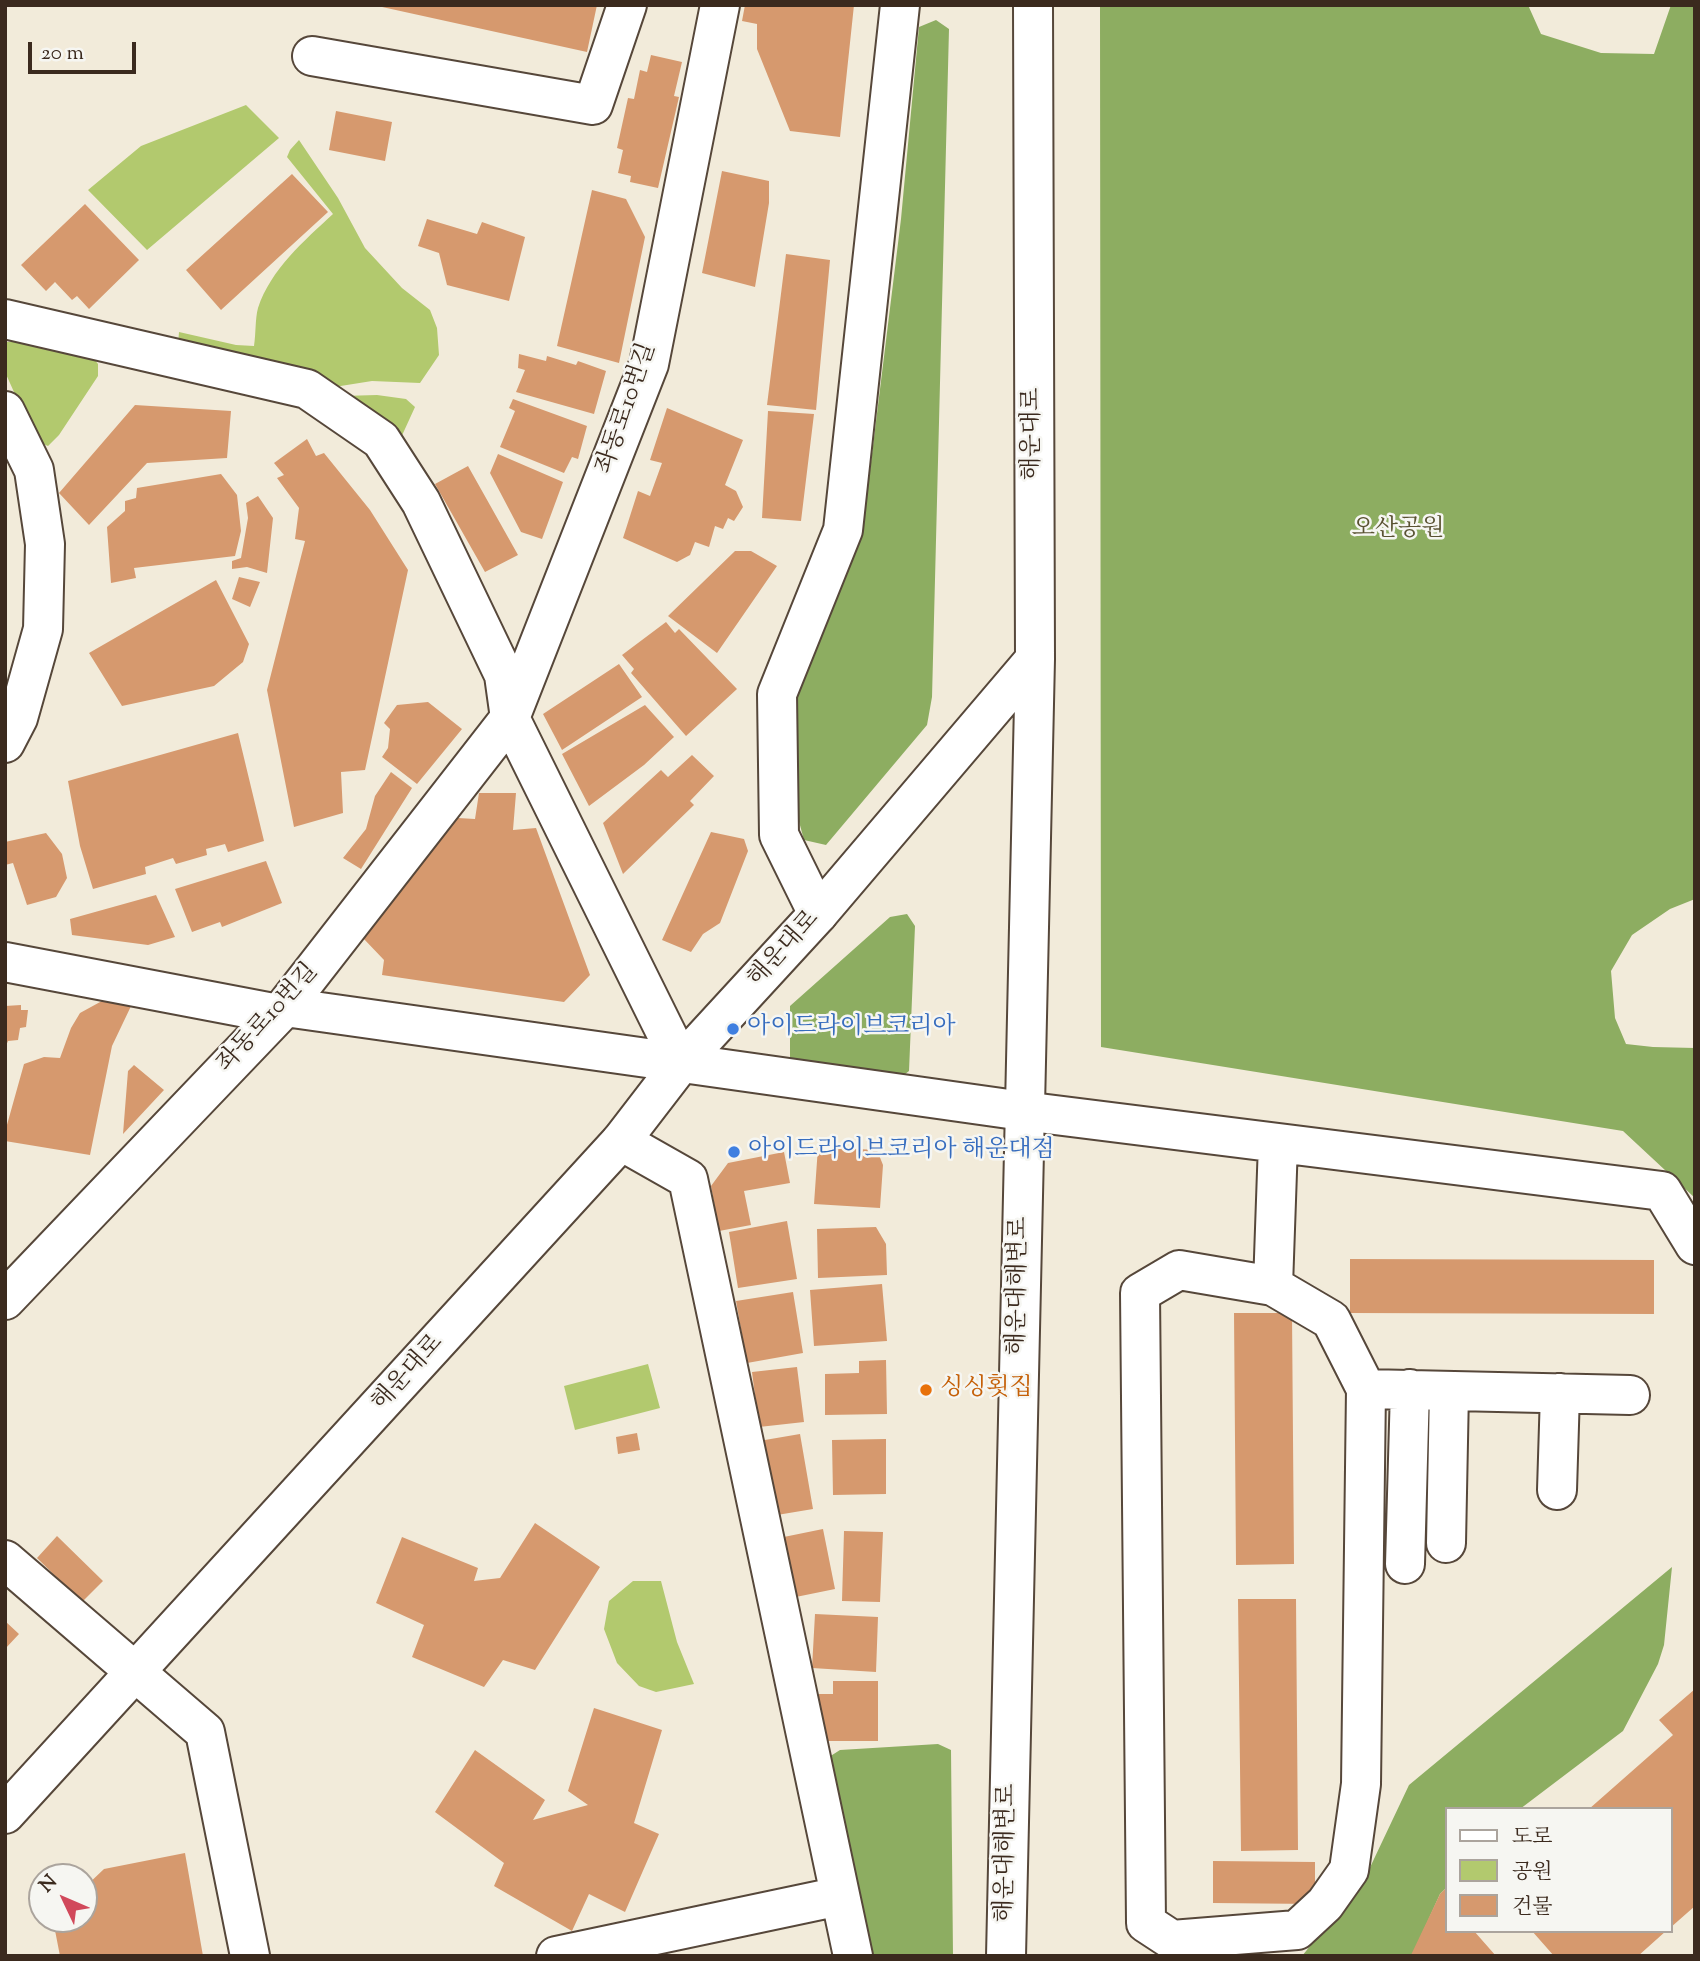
<!DOCTYPE html>
<html>
<head>
<meta charset="utf-8">
<style>
  body { margin:0 }
  #map { position:relative; width:1700px; height:1961px; overflow:hidden; background:#f2ebda; font-family:"Sorts Mill Goudy","Noto Serif KR",serif }
  canvas { display:block }
  .frame { position:absolute; inset:0; border:7px solid #3b2a1e; pointer-events:none }
  .legend { position:absolute; left:1445px; top:1807px; width:228px; height:126px; box-sizing:border-box; background:#f6f6f2; border:2px solid #aba49d; margin:0; padding:9px 12px; list-style:none; font-size:21px; color:#3b2a1e }
  .legend li { display:flex; align-items:center; gap:14px; height:35px }
  .legend b { width:35px; border:2px solid #aba49d }
  .north { position:absolute; left:28px; top:1863px; width:70px; height:70px; box-sizing:border-box; background:#f6f6f2; border:2px solid #aba49d; border-radius:50%; rotate:314deg; font-size:19px; font-weight:700; line-height:28px; text-align:center; color:#3b2a1e }
  .north::after { content:''; display:block; margin:auto; width:24px; height:32px; background:#d1495b; clip-path:polygon(50% 0,100% 100%,50% 72%,0 100%) }
  .scale { position:absolute; left:28px; top:42px; width:108px; height:32px; box-sizing:border-box; border:4px solid #3b2a1e; border-top:0; padding-left:9px; font-size:21px; line-height:24px; white-space:nowrap; color:#3b2a1e; -webkit-text-stroke:5px #f6f6f2; paint-order:stroke }
</style>
</head>
<body>
<div id="map">
<canvas width="1700" height="1961"></canvas>
<div class="frame"></div>
<ul class="legend">
<li><b style="height:9px;background:#fff"></b>도로</li>
<li><b style="height:19px;background:#b2c96e"></b>공원</li>
<li><b style="height:19px;background:#d6996e"></b>건물</li>
</ul>
<div class="north">N</div>
<div class="scale">20 m</div>
</div>
<script>
const g = document.querySelector('canvas').getContext('2d');
g.lineJoin = 'round';
function fillPath(path, color) { g.fillStyle = color; g.fill(path, 'evenodd'); }
function strokePath(path, color, width, dash) { g.strokeStyle = color; g.lineWidth = width; g.lineCap = dash ? 'butt' : 'round'; g.setLineDash(dash || []); g.stroke(path); }
function drawText(font, color, halo, rows, align = 'center') {
  g.font = font + ' "Sorts Mill Goudy","Noto Serif KR",serif'; g.lineWidth = 5; g.setLineDash([]); g.textBaseline = 'middle'; g.strokeStyle = halo; g.fillStyle = color; for (const [text, x, y, turn = 0] of rows) {
    g.save(); g.translate(x, y); g.rotate((+turn || 0) * Math.PI / 180); g.textAlign = isNaN(turn) ? turn : align; if (halo) g.strokeText(text, 0, 0); g.fillText(text, 0, 0); g.restore();
  }
}
fillPath(new Path2D(`
  M246,105L279,138L147,250L88,190L141,146Z
  M299,140L338,198L365,248L402,288L430,310L437,328L439,355L420,383L372,381L328,388L178,345L179,332L236,345L254,346C256,334 255,319 258,308C271,269 304,241 333,214L287,157L290,150Z
  M5,342H20L91,355L98,364V376L59,435L48,446L36,441L5,372Z
  M377,395L406,399L415,407L399,442L342,396Z
  M648,1364L660,1408L575,1430L564,1386Z
  M633,1581H661L677,1642L694,1684L656,1692L639,1686L617,1663L604,1629L609,1601Z`), '#b2c96e');
fillPath(new Path2D(`
  M1100,5H1528L1541,34L1601,53L1654,54L1671,5H1695V899L1670,909L1632,935L1611,971L1615,1018L1626,1044L1653,1047L1695,1048V1198L1623,1131L1101,1047Z
  M936,20L949,29L932,697L927,725L826,845L804,840L794,803V697L862,535L901,219L919,27Z
  M907,914L915,926L909,1071L895,1082L790,1062V1006L890,917Z
  M1672,1567L1664,1645L1658,1664L1623,1731L1520,1809H1446V1888L1440,1894L1412,1956H1302L1365,1878L1409,1785Z
  M938,1744L951,1750L953,1956H869L829,1757L840,1750Z`), '#8dad61');
fillPath(new Path2D(`
  M373,5H597L587,52Z
  M745,5H854L840,137L790,131L757,49V24L742,21Z
  M651,55L682,62L674,96L679,97L658,188L630,182L631,176L618,173L623,150L617,148L628,98L634,99L640,70L647,72Z
  M336,111L392,122L385,161L329,150Z
  M722,171L769,181V203L755,287L702,273Z
  M292,174L328,212L221,310L186,270Z
  M592,190L626,199L645,237L619,363L557,346Z
  M85,204L139,260L89,309L77,296L72,300L55,282L46,291L21,265Z
  M427,219L477,234L482,222L525,237L509,301L447,285L439,253L418,246Z
  M786,254L830,260L816,410L767,405Z
  M519,354L546,361L547,356L576,365L578,361L606,371L594,414L516,392L525,370L518,368Z
  M513,399L587,426L578,459L572,457L564,473L500,447L515,411L509,408Z
  M135,405L231,411L227,458L147,463L89,525L59,493Z
  M667,408L743,440L725,485L736,491L743,507L734,521L728,518L723,529L715,526L709,547L695,542L690,555L677,562L623,538L638,491L650,496L662,463L650,460Z
  M768,411L814,414L801,521L762,518Z
  M307,439L316,456L324,453L370,510L408,570L365,770L341,772L343,813L294,827L267,690L305,541L295,539L299,508L277,478L284,475L274,463Z
  M498,454L563,482L542,539L521,532L490,473Z
  M468,466L518,555L485,572L435,484Z
  M221,474L237,495L241,531L235,556L134,568L136,578L111,583L107,527L125,511V501L136,498L137,488Z
  M258,496L273,518L267,573L247,567L232,569V561L241,558L248,518L246,503Z
  M735,551H751L777,566L717,653L668,616Z
  M239,577L260,582L250,607L232,599Z
  M216,580L249,644L243,662L214,686L122,706L89,653Z
  M666,622L675,633L679,629L737,689L686,736L631,673L634,669L622,655Z
  M619,664L642,697L562,750L543,714Z
  M428,702L462,729L417,784L382,757L388,748L390,729L384,723L397,705Z
  M645,705L674,737L644,765L589,806L562,754Z
  M238,733L264,841L228,852L225,844L206,849L207,855L176,864L173,858L145,867L146,874L93,889L80,846L68,781Z
  M692,755L714,776L690,801L694,805L623,874L603,823L661,770L668,777Z
  M391,772L412,788L361,869L343,858L366,829L375,796Z
  M479,793H516L513,830L536,828L590,975L564,1002L382,975L384,960L363,938L458,818L475,819Z
  M711,832L744,839L748,851L720,923L703,934L691,952L662,940Z
  M46,833L62,854L67,878L56,897L27,905L13,863L5,865V842Z
  M266,861L282,903L222,927L220,922L192,932L175,889Z
  M156,895L175,937L148,945L72,935L70,919Z
  M122,990L132,1004L112,1046L90,1155L5,1141V1132L24,1064L44,1057L60,1058L71,1028L80,1013Z
  M21,1005V1010H28L26,1027L20,1028L18,1040L8,1041L5,1048V1006Z
  M134,1065L164,1090L123,1134L128,1071Z
  M818,1147L877,1150L883,1165L880,1208L814,1204Z
  M784,1152L790,1183L744,1191L751,1225L719,1231L711,1186L728,1163Z
  M787,1221L797,1279L738,1288L729,1232Z
  M876,1227L886,1244L887,1275L818,1278L817,1229Z
  M1350,1259L1654,1260V1314L1350,1313Z
  M882,1284L887,1341L814,1346L810,1290Z
  M793,1292L803,1353L747,1363L736,1301Z
  M1234,1313H1292L1294,1564L1236,1565Z
  M886,1360L887,1414L825,1415V1374L859,1373V1361Z
  M797,1367L804,1422L759,1427L752,1372Z
  M637,1433L640,1450L618,1454L616,1437Z
  M800,1434L813,1509L771,1516L759,1441Z
  M886,1439V1494L833,1495L832,1440Z
  M535,1523L600,1567L535,1670L503,1660L484,1687L412,1657L424,1625L376,1603L402,1537L478,1568L474,1581L500,1578Z
  M823,1529L835,1589L786,1599L774,1539Z
  M844,1531L883,1532L880,1602L842,1601Z
  M57,1536L103,1581L82,1602L37,1558Z
  M1238,1599H1296L1298,1850L1241,1851Z
  M815,1614L878,1617L876,1672L812,1668Z
  M5,1621L19,1634L5,1649Z
  M833,1681H878V1741H819V1694H833Z
  M1695,1689V1906L1670,1928V1809H1589L1673,1735L1659,1720Z
  M594,1708L662,1730L634,1823L659,1834L625,1912L589,1894L572,1931L494,1886L504,1863L435,1812L475,1750L545,1800L533,1820L588,1805L568,1791Z
  M185,1853L203,1956H60L53,1920L84,1919V1888L104,1869Z
  M1213,1861L1315,1862V1904L1213,1903Z
  M1446,1888V1931H1474L1496,1956L1411,1955L1440,1894Z
  M1532,1931H1666L1638,1956H1554Z`), '#d6996e');
const minor = new Path2D(`
  M312,56L593,105L627,5
  M5,319L307,389L381,440L421,502L504,675L510,718L681,1063
  M5,411L34,470L45,544L43,629L18,718L5,743
  M818,914L779,835L777,694L843,530L900,5
  M5,962L278,1014
  M285,1007L1023,1111L1662,1191L1695,1245
  M621,1141L688,1179L853,1956
  M1278,1143L1273,1286L1331,1320L1366,1389L1630,1395
  M1273,1286L1179,1270L1140,1293L1146,1923L1172,1940L1297,1930L1325,1904L1349,1870L1361,1784L1366,1389
  M5,1300L285,1007L510,718L649,364L720,5
  M1557,1490L1560,1393
  M1446,1543L1449,1391
  M5,1560L205,1732L250,1956
  M1405,1564L1410,1389
  M556,1956L840,1896`);
const major = new Path2D(`
  M5,1814L621,1141L681,1063L818,914L1035,659L1033,5
  M1006,1956L1035,659`);
strokePath(minor, '#56473a', 42);
strokePath(major, '#56473a', 42);
strokePath(minor, '#fff', 38);
strokePath(major, '#fff', 38);
for (const [x, y, r, color] of [
  [733,1029,7,"#3f7fe0"],
  [734,1152,7,"#3f7fe0"],
  [926,1390,7,"#e8710a"]
]) { const dot = new Path2D(); dot.arc(x, y, r, 0, 2 * Math.PI); g.fillStyle = color; g.fill(dot); strokePath(dot, '#f6f6f2', 2.5); }
drawText('24px', '#3b2a1e', '#f6f6f2', [
  ["좌동로10번길",628,409,-71],
  ["해운대로",1034,434,-90],
  ["해운대로",785,950,-48],
  ["좌동로10번길",269,1019,-48],
  ["해운대해변로",1020,1286,-89],
  ["해운대로",409,1374,-48],
  ["해운대해변로",1008,1853,-89]
]);
drawText('24px', '#595232', '#f6f6f2', [
  ["오산공원",1398,531]
]);
drawText('24px', '#366cbe', '#f6f6f2', [
  ["아이드라이브코리아",747,1029],
  ["아이드라이브코리아 해운대점",748,1152]
], 'left');
drawText('24px', '#c56008', '#f6f6f2', [
  ["싱싱횟집",940,1390]
], 'left');
</script>
</body>
</html>
